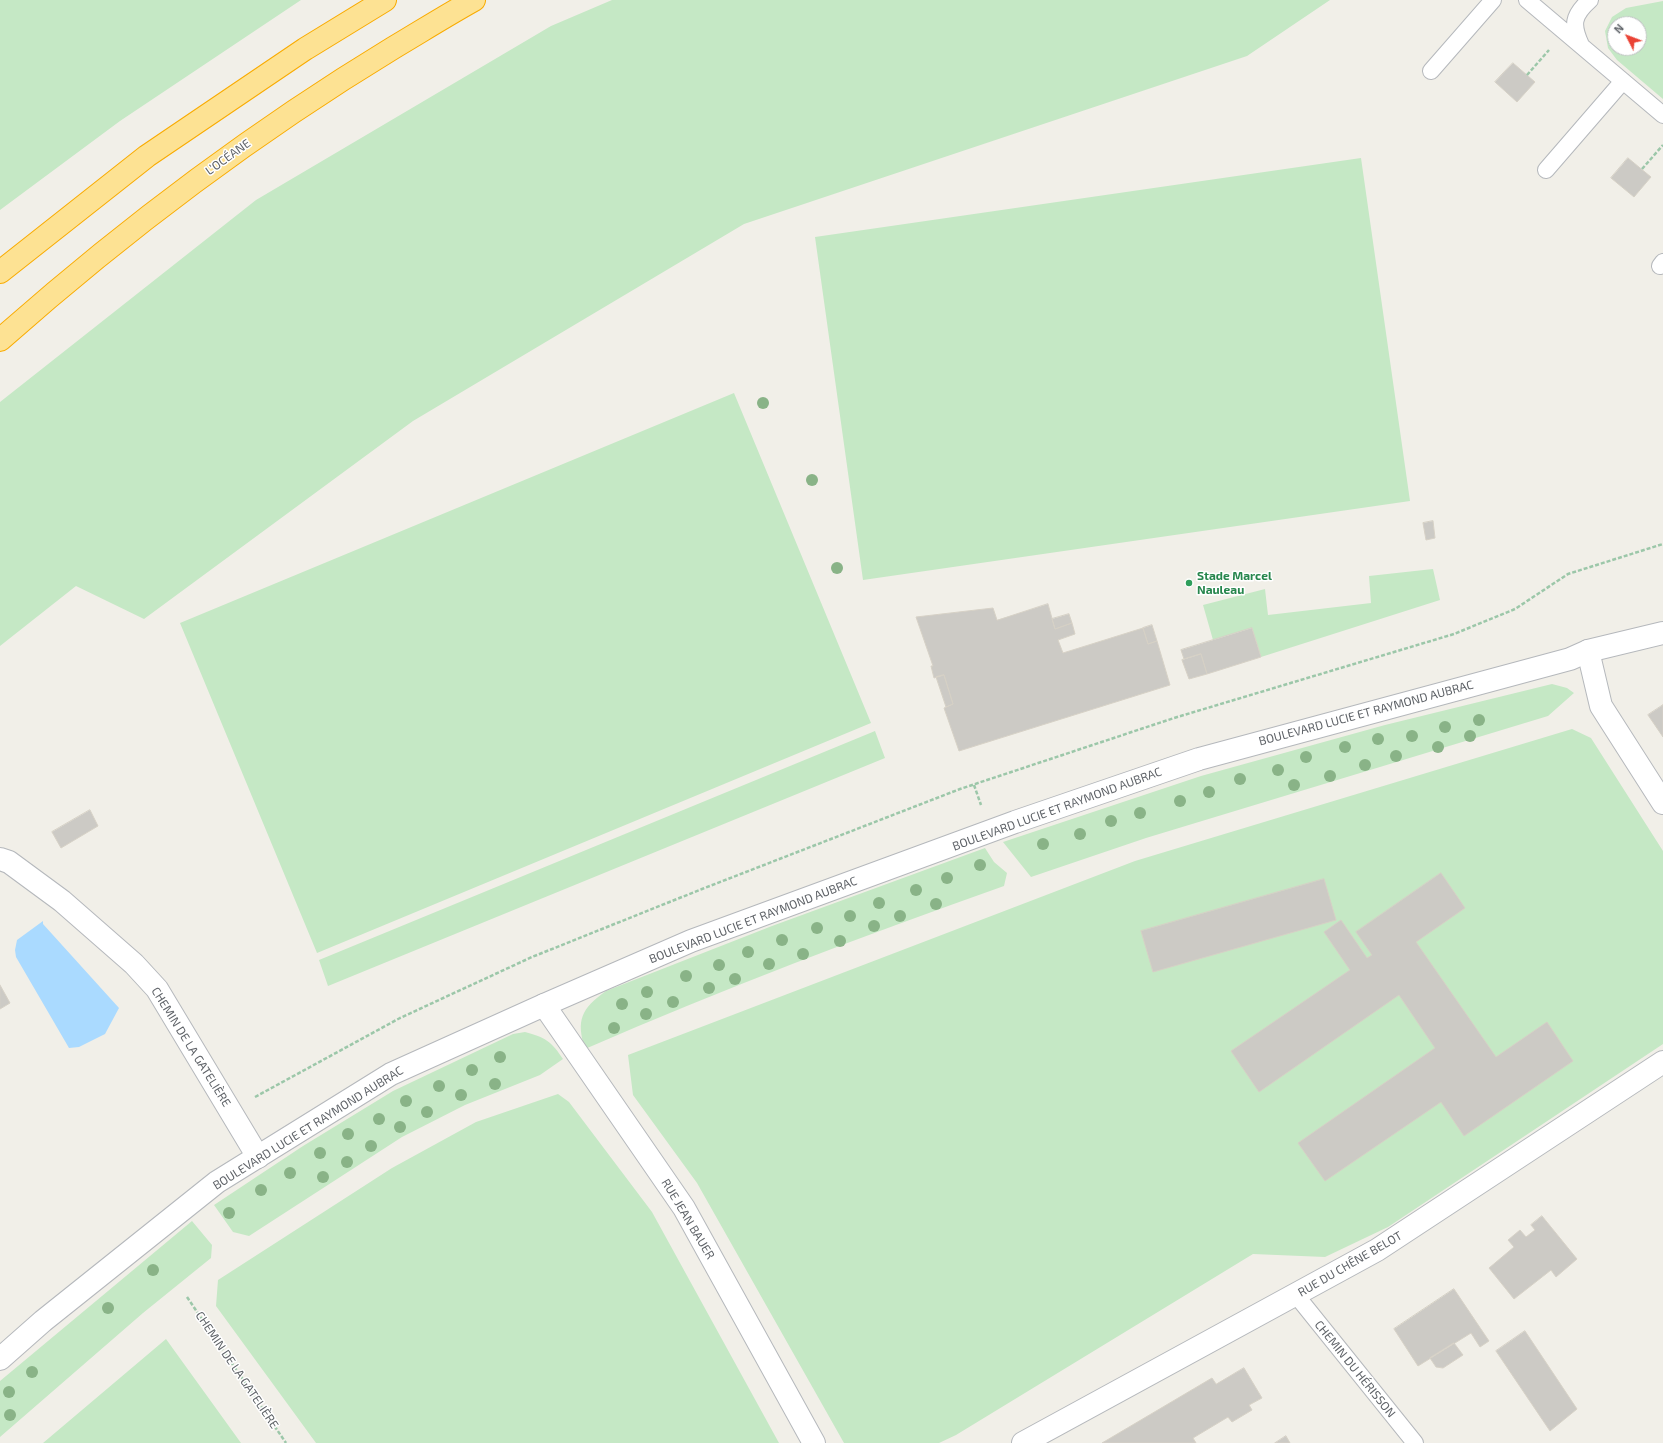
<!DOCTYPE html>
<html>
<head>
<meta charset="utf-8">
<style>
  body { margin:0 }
  #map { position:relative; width:1663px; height:1443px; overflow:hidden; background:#f1efe8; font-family:"Exo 2",sans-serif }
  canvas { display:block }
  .north { position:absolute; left:1607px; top:16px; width:40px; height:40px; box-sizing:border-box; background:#fff; border:1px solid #bfc1c3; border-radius:50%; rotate:312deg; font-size:11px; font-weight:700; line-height:16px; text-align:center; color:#5f6368 }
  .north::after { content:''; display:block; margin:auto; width:14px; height:18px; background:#ea4335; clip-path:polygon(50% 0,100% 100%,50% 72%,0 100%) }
</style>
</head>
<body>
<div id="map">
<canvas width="1663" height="1443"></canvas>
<div class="north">N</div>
</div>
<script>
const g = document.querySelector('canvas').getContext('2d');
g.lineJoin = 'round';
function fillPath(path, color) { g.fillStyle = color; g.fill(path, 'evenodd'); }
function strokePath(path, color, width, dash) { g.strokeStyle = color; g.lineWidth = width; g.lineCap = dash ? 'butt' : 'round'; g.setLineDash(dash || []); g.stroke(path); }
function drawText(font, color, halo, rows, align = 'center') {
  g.font = font + ' "Exo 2",sans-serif'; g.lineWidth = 3; g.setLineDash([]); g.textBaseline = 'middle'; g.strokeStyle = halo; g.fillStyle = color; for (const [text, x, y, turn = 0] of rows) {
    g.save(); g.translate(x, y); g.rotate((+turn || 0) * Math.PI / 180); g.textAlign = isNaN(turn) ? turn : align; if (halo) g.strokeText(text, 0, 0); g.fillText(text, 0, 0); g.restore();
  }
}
fillPath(new Path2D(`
  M0,0H301L120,121L0,210Z
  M612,0H1330L1247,56L744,224L413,421L144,619L76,586L0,646V402L256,200L551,26Z
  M1663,1V99L1617,60L1608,48L1605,31L1612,17L1626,8ZM1615,24H1639V48H1615Z
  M1361,158L1410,501L863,580L815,237Z
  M734,393L871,723L317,953L180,623Z
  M1433,569L1440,600L1261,657L1252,628L1213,640L1203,605L1265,589L1268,615L1371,603L1369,576Z
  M1552,684L1567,688L1574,693L1548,716L1146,838L1031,877L1003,842L1201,776L1385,725Z
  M1572,729L1591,738L1663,851V1044L1388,1227L1325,1257L1253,1254L956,1435L939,1443H844L697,1183L633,1095L628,1055L1135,861Z
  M875,731L885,758L328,986L319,960Z
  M985,848L994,862L1007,873L1004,886C862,936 723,989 585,1049C576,1020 581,1009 606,991L772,926Z
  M525,1032C545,1037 552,1042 563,1059L540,1075L465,1105L402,1137L249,1236L233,1232L214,1205L303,1146L393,1091L513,1034Z
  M558,1094L569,1102L652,1212L779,1443H316L216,1306L218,1280L392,1168L476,1122Z
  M192,1221L212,1245L211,1258L143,1313L0,1437V1381Z
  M166,1339L241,1443H43Z`), '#c5e8c5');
fillPath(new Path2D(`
  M43,921V924L119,1008L105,1034L79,1047L69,1048L16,957L15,950L17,940Z`), '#aadaff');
const building = new Path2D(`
  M1513,63L1535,82L1517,102L1495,82Z
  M1628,158L1651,177L1634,197L1611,178Z
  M1433,521L1435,538L1426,540L1423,523Z
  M1048,604L1055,629L1072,623L1075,634L1058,640L1063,653L1143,628L1148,644L1157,641L1170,685L959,751L944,708L953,704L944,675L934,678L931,666H933L916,617L993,608L997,620Z
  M1069,614L1072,623L1055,629L1052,619Z
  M1152,625L1157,641L1148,644L1143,628Z
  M1252,628L1261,657L1207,674L1201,654L1184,659L1181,650Z
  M1201,654L1207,674L1189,679L1182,660Z
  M944,675L953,704L946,707L936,677Z
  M1663,705V737L1648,715Z
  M90,810L98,826L61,848L52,832Z
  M1441,873L1465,908L1416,942L1496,1057L1547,1022L1573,1061L1464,1136L1441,1102L1325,1181L1298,1143L1435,1048L1399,995L1259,1092L1231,1051L1350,970L1324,932L1341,920L1367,958L1372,955L1356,932Z
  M1324,879L1336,920L1153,972L1141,931Z
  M0,985L10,1003L0,1009Z
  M1542,1216L1577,1259L1556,1277L1551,1270L1514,1299L1489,1268L1514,1247L1508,1240L1520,1230L1526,1237L1535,1230L1531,1225Z
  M1454,1289L1489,1341L1480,1347L1471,1333L1418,1366L1394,1329Z
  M1525,1331L1577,1409L1550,1431L1496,1351Z
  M1454,1343L1463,1355L1443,1368L1436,1367L1430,1358Z
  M1244,1368L1262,1398L1249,1405L1252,1410L1232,1422L1228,1417L1193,1438L1196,1443H1102L1212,1378L1216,1384Z
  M1286,1436L1290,1443H1275Z`);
fillPath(building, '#cccac5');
strokePath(building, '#d6d1c6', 1);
const service = new Path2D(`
  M1527,0L1663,115
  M1581,45C1572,25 1572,16 1590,0
  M1431,71L1493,0
  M1546,170L1623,81
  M1660,266L1663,262
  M1296,1295L1415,1443`);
const minor = new Path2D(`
  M1588,651L1601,706L1663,803
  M0,859L9,862L62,901L134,964L157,989L258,1157
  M544,1005L684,1208L814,1443
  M1023,1443L1377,1250L1663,1062`);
const tertiary = new Path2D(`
  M0,1359L43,1321L217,1182L391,1074L544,1005L691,941L1015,822L1199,759L1570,659L1588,651L1663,633`);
const motorway = new Path2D(`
  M0,272L147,156L305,49L385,0
  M0,340C123,231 253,133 393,48C420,32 447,15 474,0`);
strokePath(service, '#b5b8bc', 18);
strokePath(minor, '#b5b8bc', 24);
strokePath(tertiary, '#b5b8bc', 24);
strokePath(motorway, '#f9ab00', 24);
strokePath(new Path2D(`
  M1527,75L1549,50
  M1642,169L1663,145
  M974,785L981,805
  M255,1097L400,1018L532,957L702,889L960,789L1174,718L1454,634L1515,609L1568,574L1663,544
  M187,1297L286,1443`), '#9cc7a9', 2.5, [4, 2]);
strokePath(service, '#fff', 16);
strokePath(minor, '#fff', 22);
strokePath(tertiary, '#fff', 22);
strokePath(motorway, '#fde293', 22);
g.fillStyle = '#89b387';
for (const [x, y] of [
  [763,403],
  [812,480],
  [837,568],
  [1479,720],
  [1445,727],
  [1412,736],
  [1470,736],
  [1378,739],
  [1345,747],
  [1438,747],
  [1396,756],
  [1306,757],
  [1365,765],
  [1278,770],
  [1330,776],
  [1240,779],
  [1294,785],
  [1209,792],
  [1180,801],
  [1140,813],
  [1111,821],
  [1080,834],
  [1043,844],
  [980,865],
  [947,878],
  [916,890],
  [879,903],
  [936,904],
  [850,916],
  [900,916],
  [874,926],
  [817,928],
  [782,940],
  [840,941],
  [748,952],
  [803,954],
  [769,964],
  [719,965],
  [686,976],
  [735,979],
  [709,988],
  [647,992],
  [673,1002],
  [622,1004],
  [646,1014],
  [614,1028],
  [500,1057],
  [472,1070],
  [495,1084],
  [439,1086],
  [461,1095],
  [406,1101],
  [427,1112],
  [379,1119],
  [400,1127],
  [348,1134],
  [371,1146],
  [320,1153],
  [347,1162],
  [290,1173],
  [323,1177],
  [261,1190],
  [229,1213],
  [153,1270],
  [108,1308],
  [32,1372],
  [9,1392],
  [10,1415]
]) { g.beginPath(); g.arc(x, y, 6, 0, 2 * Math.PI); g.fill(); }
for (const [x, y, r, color] of [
  [1189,583,4,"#2e9e5b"]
]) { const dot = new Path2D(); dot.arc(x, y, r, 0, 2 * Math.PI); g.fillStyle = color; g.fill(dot); strokePath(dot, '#fff', 1.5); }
drawText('12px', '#5f6368', '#fff', [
  ["L’OCÉANE",228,157,-36],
  ["BOULEVARD LUCIE ET RAYMOND AUBRAC",1366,713,-15],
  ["BOULEVARD LUCIE ET RAYMOND AUBRAC",1057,809,-20],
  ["BOULEVARD LUCIE ET RAYMOND AUBRAC",753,920,-21],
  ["CHEMIN DE LA GATELIÈRE",191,1047,58],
  ["BOULEVARD LUCIE ET RAYMOND AUBRAC",308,1128,-32],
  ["RUE JEAN BAUER",688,1219,59],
  ["RUE DU CHÊNE BELOT",1350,1264,-30],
  ["CHEMIN DU HÉRISSON",1355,1369,51],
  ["CHEMIN DE LA GATELIÈRE",237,1370,56]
]);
drawText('bold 12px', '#27864d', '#fff', [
  ["Stade Marcel",1197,576],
  ["Nauleau",1197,590]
], 'left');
</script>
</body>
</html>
